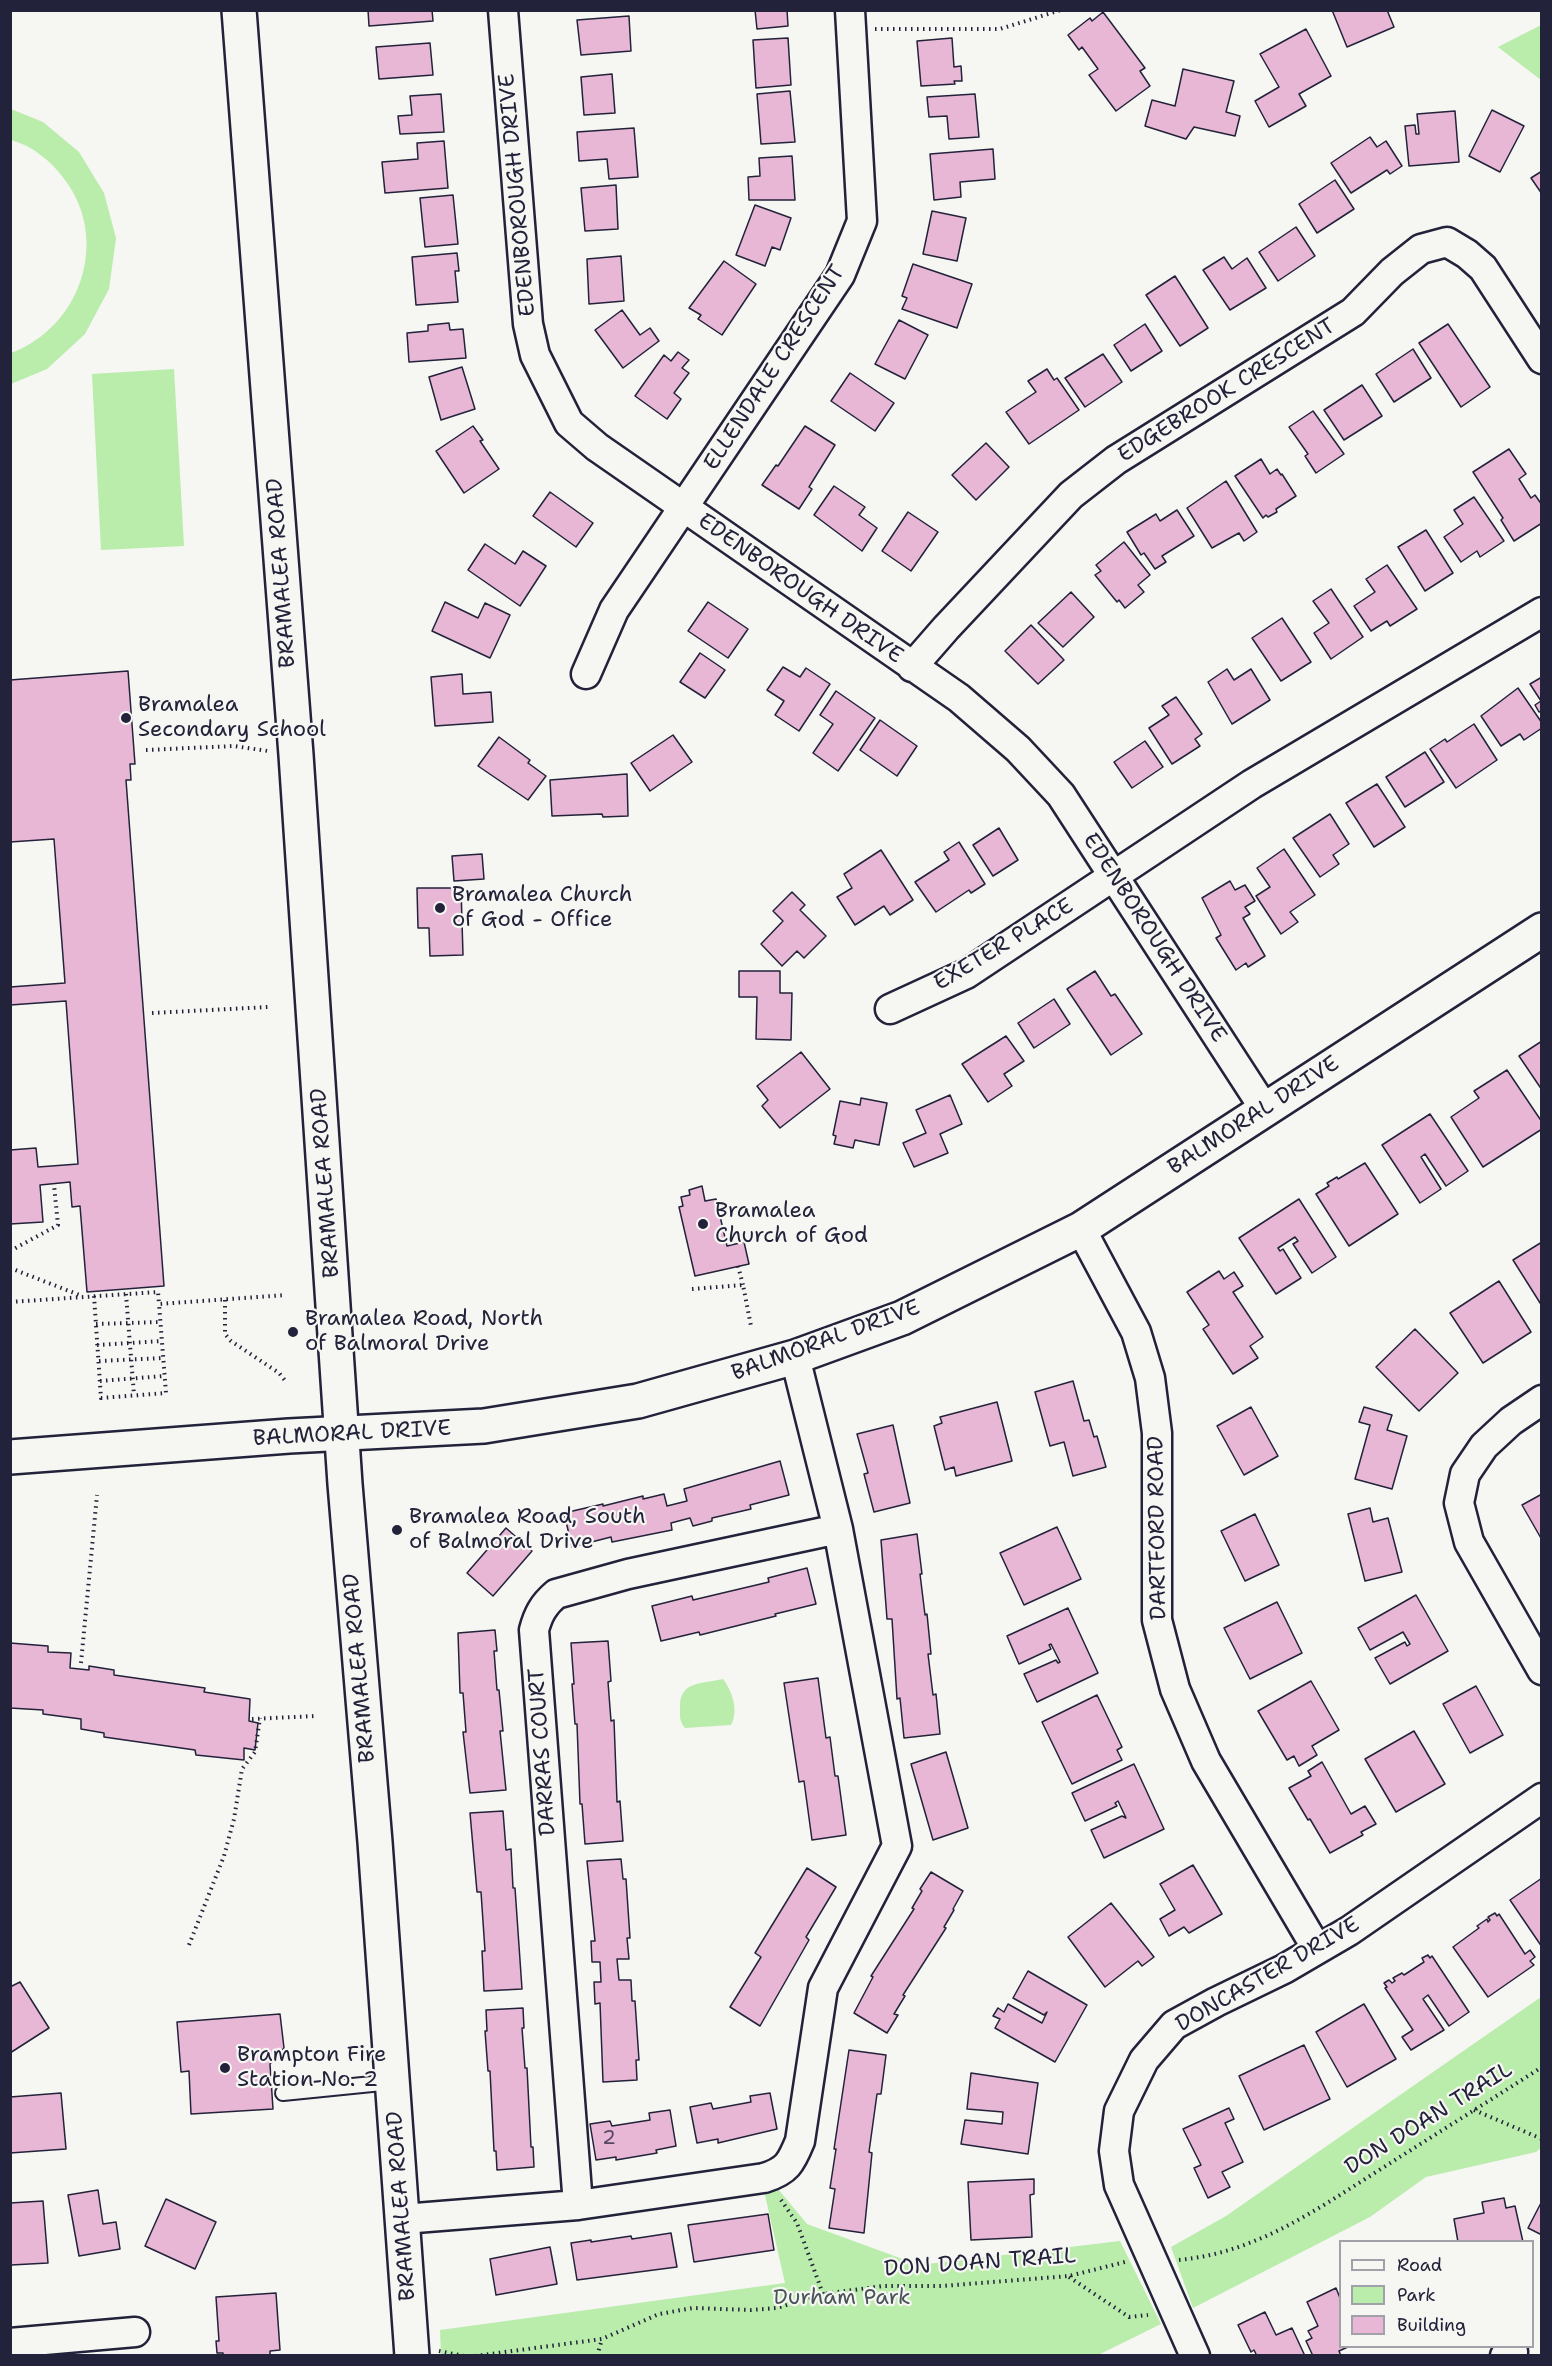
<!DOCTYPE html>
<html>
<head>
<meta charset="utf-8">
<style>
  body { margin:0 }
  #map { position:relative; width:1552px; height:2366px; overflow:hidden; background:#f6f6f2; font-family:"Shantell Sans",sans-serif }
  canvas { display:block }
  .frame { position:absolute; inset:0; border:12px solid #22223b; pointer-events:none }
  .legend { position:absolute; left:1339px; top:2240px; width:195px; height:108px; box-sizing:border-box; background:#f6f6f2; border:2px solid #a1a1a9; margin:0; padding:8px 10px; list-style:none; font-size:18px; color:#22223b }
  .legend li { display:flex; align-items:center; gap:12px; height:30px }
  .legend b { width:30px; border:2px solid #a1a1a9 }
</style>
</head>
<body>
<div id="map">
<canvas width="1552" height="2366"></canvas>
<div class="frame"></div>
<ul class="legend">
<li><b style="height:8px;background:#f6f6f2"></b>Road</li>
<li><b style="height:16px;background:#baecab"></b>Park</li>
<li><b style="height:16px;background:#e8b7d5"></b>Building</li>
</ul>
</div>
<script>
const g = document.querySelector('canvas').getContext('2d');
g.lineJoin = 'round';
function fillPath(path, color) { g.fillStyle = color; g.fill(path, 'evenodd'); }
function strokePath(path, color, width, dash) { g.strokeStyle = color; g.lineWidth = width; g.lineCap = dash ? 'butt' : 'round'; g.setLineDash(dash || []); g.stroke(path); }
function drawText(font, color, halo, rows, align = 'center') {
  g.font = font + ' "Shantell Sans",sans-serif'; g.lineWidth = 4.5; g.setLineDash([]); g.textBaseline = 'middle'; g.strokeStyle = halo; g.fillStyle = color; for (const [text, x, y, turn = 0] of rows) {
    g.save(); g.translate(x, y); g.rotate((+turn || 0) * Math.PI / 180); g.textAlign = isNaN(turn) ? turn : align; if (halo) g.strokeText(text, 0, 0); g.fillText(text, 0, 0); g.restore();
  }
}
fillPath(new Path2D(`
  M1541,25V80L1498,47Z
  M11,109L43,122L79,152L104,193L116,238L109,289L85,334L47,369L11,384V353C81,327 110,240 65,180C51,161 33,146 11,140Z
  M174,369L184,546L101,550L92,374Z
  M723,1679C732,1691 739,1710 731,1725L685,1728C679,1721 680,1716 680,1706C680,1681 702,1684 723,1679Z
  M1541,1997V2148L1536,2152L1426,2177L1370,2217L1193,2308L1171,2247L1226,2216Z
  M778,2189L807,2224L919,2265L1120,2241L1161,2324L1096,2356L441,2355L440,2330L785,2283L765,2195Z`), '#baecab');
const building = new Path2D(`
  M368,10H432L433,21L369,26Z
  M755,10H787L788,26L757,29Z
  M1332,10H1387L1394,27L1347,47Z
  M1103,12L1145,68L1140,71L1150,86L1116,111L1089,75L1098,69L1082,47L1079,50L1068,35L1090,18L1092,21Z
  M629,16L631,51L581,55L577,20Z
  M1306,29L1331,76L1299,94L1306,106L1269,127L1255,101L1279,87L1260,54Z
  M788,38L791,85L756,88L753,40Z
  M952,38L954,67L961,66L962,81H954L955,84L921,86L917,41Z
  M430,43L433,75L379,79L376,47Z
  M1183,69L1234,81L1226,112L1240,116L1235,136L1194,127L1186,139L1145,126L1152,100L1175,106Z
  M612,74L615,113L584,115L581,77Z
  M790,91L795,142L761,144L757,94Z
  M441,94L444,132L400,134L398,116L412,115L410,96Z
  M975,94L979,137L949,139L947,116L929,117L927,97Z
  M1492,110L1524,126L1500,172L1469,156Z
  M1455,111L1459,162L1409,166L1405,126L1415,125L1416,134H1419L1417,114Z
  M634,128L638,177L609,179L607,159L579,161L577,132Z
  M1370,137L1377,147L1386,141L1402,166L1390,174L1387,170L1351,193L1331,163Z
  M444,141L448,188L385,193L382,162L418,159L417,143Z
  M993,149L995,179L960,182L961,197L934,200L930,154Z
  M792,156L795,200H749L748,177L760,176L759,158Z
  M1542,171V194L1531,178Z
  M1335,180L1354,209L1317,233L1299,204Z
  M616,185L618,229L585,231L581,188Z
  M453,195L458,244L425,247L420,198Z
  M755,205L791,218L780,250L772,247L765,266L736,255Z
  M932,211L966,218L957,261L923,254Z
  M1296,227L1315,256L1278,281L1259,252Z
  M457,253L459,271H455L458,302L416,305L412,257Z
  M621,256L624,301L589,304L587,259Z
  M1224,257L1232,269L1247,258L1266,288L1230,310L1203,270Z
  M724,261L756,284L722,335L698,319L701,315L689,308Z
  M913,264L972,284L957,328L902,309L907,298L902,296Z
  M1175,276L1208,328L1180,346L1146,295Z
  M622,310L640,335L650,328L659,341L623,368L595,330Z
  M899,320L928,335L905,379L875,364Z
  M449,323L450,330L463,329L466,358L409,362L407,333L428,331V325Z
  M1145,324L1162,351L1131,371L1114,345Z
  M1448,324L1490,387L1461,407L1419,343Z
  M1413,349L1431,378L1394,402L1376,374Z
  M678,352L689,360L682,368L689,373L674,393L681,399L667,419L635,396L664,355L671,361Z
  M1103,354L1122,382L1085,407L1065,378Z
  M462,367L475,409L441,420L429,377Z
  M1047,369L1054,380L1057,378L1079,410L1029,444L1006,412L1036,392L1028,381Z
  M850,373L894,403L875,431L831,401Z
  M1362,385L1382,416L1344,440L1324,410Z
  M1313,411L1344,454L1316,473L1305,456L1308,454L1289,427Z
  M473,426L483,440L480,441L499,469L464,493L436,451Z
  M805,426L835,445L809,487L812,489L799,509L762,485L776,465L778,466Z
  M986,443L1009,467L976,500L952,475Z
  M1509,449L1526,474L1519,479L1531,498L1535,495L1542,505V523L1514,541L1501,520L1503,518L1473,472Z
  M1261,459L1270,474L1277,469L1281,475L1282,474L1296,496L1276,509L1277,512L1268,517L1266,515L1263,518L1235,476Z
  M1226,481L1257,532L1244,541L1239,533L1212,548L1187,508Z
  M834,486L865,507L859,515L877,528L862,551L814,515Z
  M550,492L593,523L576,547L533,516Z
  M1474,497L1504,541L1480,557L1477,551L1461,562L1444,537L1463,524L1454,510Z
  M1177,510L1194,536L1162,556L1166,562L1155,569L1144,553L1141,555L1127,532L1156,514L1160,521Z
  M908,512L938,532L911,571L882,551Z
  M1426,530L1453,573L1425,591L1398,547Z
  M1124,542L1150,575L1138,585L1144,592L1125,608L1119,600L1117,602L1095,575L1101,571L1096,565Z
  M485,544L515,564L523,551L546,566L520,606L468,570Z
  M1387,565L1417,609L1390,626L1387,621L1371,631L1354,606L1375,592L1366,579Z
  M1331,589L1363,637L1331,659L1314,633L1329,623L1313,601Z
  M1071,592L1094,617L1063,647L1038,623Z
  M445,602L478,618L485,603L510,615L490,658L432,631Z
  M708,602L748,629L728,658L688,631Z
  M1282,618L1311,662L1281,681L1252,638Z
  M1031,625L1064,660L1038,684L1005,651Z
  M700,653L725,670L705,698L680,682Z
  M783,667L800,677L806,668L830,684L799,731L775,715L784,701L767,690Z
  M1227,669L1234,680L1251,669L1270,700L1232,724L1208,682Z
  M128,671L135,764H130L131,780H126L164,1286L87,1292L80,1206L72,1207L70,1182L40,1185L43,1222L10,1224V1150L36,1148L38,1167L78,1164L66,1001L10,1005V987L65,983L54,839L10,842V680Z
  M462,674L463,694L491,692L493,722L435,726L431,677Z
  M1542,677V711L1539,712L1535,705L1541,701L1530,684Z
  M1518,688L1542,723V728L1524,740L1520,734L1501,746L1481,716Z
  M836,691L875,718L838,771L813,753L833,724L820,715Z
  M1176,697L1202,734L1195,739L1200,746L1172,764L1149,728L1169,715L1162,706Z
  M880,720L917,746L897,776L860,750Z
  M1474,724L1497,760L1456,788L1430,749L1445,739L1447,742Z
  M673,735L692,762L650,791L631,763Z
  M499,737L530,760L528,763L546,776L528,800L478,766Z
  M1145,741L1163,767L1132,788L1114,762Z
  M1425,752L1444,782L1405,807L1386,777Z
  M627,774L628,816L603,817L602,814L552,816L550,780Z
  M1377,784L1405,827L1374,847L1346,803Z
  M1330,814L1349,844L1333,855L1339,864L1320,877L1293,838Z
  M999,828L1018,860L993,876L973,845Z
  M959,842L985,884L971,893L969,890L936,912L915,882L949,860L944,852Z
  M1284,849L1315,895L1290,912L1298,922L1281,934L1256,896L1270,887L1257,868Z
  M881,850L913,900L890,915L884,906L855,925L837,897L852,888L844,874Z
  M482,854L484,879L454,881L452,856Z
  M1230,881L1235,890L1245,885L1255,901L1245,907L1250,914L1243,918L1265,956L1248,967L1246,963L1236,970L1216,938L1221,935L1202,898Z
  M417,888H461L463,955L430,956L429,928H418Z
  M792,892L805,905L800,910L826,936L804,958L797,951L782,966L761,944L783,921L773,911Z
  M739,971H780V993H792L791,1040L756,1039L757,997H739Z
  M1095,971L1111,996L1115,994L1142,1034L1111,1055L1067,989Z
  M1054,999L1070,1024L1034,1048L1018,1023Z
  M1006,1036L1024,1061L1004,1074L1012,1086L988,1102L962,1064Z
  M1542,1041V1090L1519,1056Z
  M801,1052L830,1089L780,1128L762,1106L768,1100L757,1086Z
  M1507,1070L1542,1122V1129L1483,1167L1451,1117L1479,1098L1474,1091Z
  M950,1095L962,1124L940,1134L948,1153L914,1167L903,1143L926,1133L916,1110Z
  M861,1098L887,1103L879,1145L855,1140L853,1148L834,1144L836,1136L833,1135L840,1101L860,1105Z
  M1430,1114L1468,1171L1446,1186L1425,1154L1421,1157L1441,1189L1420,1203L1382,1145Z
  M1365,1163L1398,1214L1349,1246L1316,1194L1329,1186L1327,1183L1337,1177L1338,1179Z
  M702,1186L705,1201L716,1199L727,1246L744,1242L749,1264L695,1276L679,1207L683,1206L681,1197L690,1195L689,1190Z
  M1299,1199L1336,1257L1312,1273L1293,1244L1298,1241L1295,1237L1278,1248L1280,1251L1283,1249L1301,1278L1276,1294L1239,1238Z
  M1542,1242V1306L1513,1260Z
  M1219,1271L1224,1279L1234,1272L1243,1286L1233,1292L1263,1337L1250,1346L1258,1358L1233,1374L1203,1329L1209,1325L1187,1292Z
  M1499,1281L1531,1332L1483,1363L1450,1313Z
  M1415,1329L1458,1373L1419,1411L1376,1367Z
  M1073,1381L1084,1421L1089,1420L1094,1437L1097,1436L1106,1467L1073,1476L1064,1442L1050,1446L1035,1392Z
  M997,1402L1012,1461L956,1476L954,1467L945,1470L934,1426L942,1423L940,1417Z
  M1251,1407L1278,1456L1244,1475L1217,1426Z
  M1364,1407L1392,1415L1387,1430L1407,1436L1392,1489L1355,1479L1370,1425L1359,1422Z
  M893,1425L910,1503L874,1512L864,1474L868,1473L857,1434Z
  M780,1461L789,1495L750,1505L751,1509L712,1518V1521L693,1526L690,1518L671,1523L672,1530L612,1542L611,1537L572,1547L564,1513L603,1504V1506L643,1496V1499L664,1494L667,1506L687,1501L684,1489Z
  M1542,1494V1540L1522,1505Z
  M1370,1508L1373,1522L1388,1518L1402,1572L1365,1581L1348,1514Z
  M1255,1514L1279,1565L1245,1581L1221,1531Z
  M1057,1527L1081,1579L1024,1605L1000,1553Z
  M506,1528L532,1551L493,1596L467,1573Z
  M917,1534L922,1574H920L925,1615L927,1614L931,1654H928L933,1695L936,1694L940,1734L904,1738L900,1698L897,1699L892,1619H887L881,1540Z
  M807,1568L816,1604L775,1614L776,1616L700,1635L699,1632L661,1641L652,1606L692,1596L693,1600L769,1582L768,1578Z
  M1416,1595L1448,1651L1390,1684L1375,1658L1405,1642L1407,1646L1410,1644L1403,1632L1370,1650L1358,1628Z
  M1277,1602L1302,1653L1250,1679L1224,1628Z
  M1068,1608L1098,1673L1037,1702L1024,1674L1056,1660L1058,1663L1060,1662L1051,1644L1049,1645L1051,1649L1019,1664L1007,1636Z
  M495,1630L497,1651H494L497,1690H499L503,1731H500L506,1790L470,1793L463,1732H466L463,1693H460L458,1633Z
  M608,1641L611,1681L608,1682L611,1721L614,1720L617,1802L620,1801L623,1841L585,1844L582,1804H580L577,1724H575L572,1684H574L571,1643Z
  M10,1643L48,1646V1652L71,1653L70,1668L89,1670V1666L114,1670V1675L205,1688L204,1692L250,1699L249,1721L258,1723L255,1750L244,1748V1760L196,1755L195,1750L104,1737V1733L81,1729V1719L43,1714V1710L10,1708Z
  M818,1678L826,1738L830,1737L835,1776H838L846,1835L812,1840L804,1781L799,1782L784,1683Z
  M1311,1681L1339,1730L1312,1746L1317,1755L1299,1766L1294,1756L1287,1760L1258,1711Z
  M1476,1686L1503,1735L1470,1753L1443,1704Z
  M1097,1695L1122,1747L1117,1750L1122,1760L1072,1784L1042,1722Z
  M1414,1731L1445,1784L1396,1812L1365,1759Z
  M946,1752L968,1828L933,1840L911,1764Z
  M1322,1762L1351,1814L1365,1806L1376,1824L1361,1832L1363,1835L1330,1853L1310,1819L1308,1820L1289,1788L1311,1776L1308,1771Z
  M1134,1764L1164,1829L1104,1858L1091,1830L1122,1816L1126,1818L1118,1801L1115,1803L1117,1806L1085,1821L1072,1793Z
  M503,1811L506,1850L511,1849L513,1888H515L522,1989L484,1991L482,1951H485L481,1892H477L470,1813Z
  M621,1859L623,1879H626L630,1938H627L629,1959H617L619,1980H631L632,2001H635L639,2060H636L637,2080L603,2082L600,2003L595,2004L594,1982H601L600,1962H592L591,1941H595L587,1861Z
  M1193,1865L1222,1914L1189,1933L1184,1927L1169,1936L1160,1919L1175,1910L1160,1884Z
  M807,1868L836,1887L806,1937L809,1940L760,2026L730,2007L761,1957L755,1953Z
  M931,1872L963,1891L953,1909L954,1910L944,1927L946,1928L903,1995L905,1996L894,2014L898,2015L887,2033L854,2013L873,1977L871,1976L914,1909L912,1908L922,1891L920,1889Z
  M1542,1878V1947L1510,1900Z
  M1111,1903L1154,1957L1142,1966L1138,1961L1105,1987L1068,1937Z
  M1495,1913L1497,1916L1499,1914L1525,1954L1530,1950L1535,1957L1530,1961L1534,1965L1488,1997L1453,1947L1479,1928L1477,1926L1487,1919L1488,1922L1490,1920L1488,1917Z
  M1428,1955L1430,1958L1432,1956L1469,2012L1449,2026L1428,1995L1423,1999L1444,2030L1411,2050L1402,2037L1413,2030L1385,1988L1387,1987L1384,1983L1389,1980L1392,1983L1395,1981L1393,1978L1402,1973L1404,1975L1424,1962L1422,1958Z
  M1028,1971L1087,2005L1055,2062L995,2028L1000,2019L993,2016L998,2008L1004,2012L1008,2004L1042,2023L1047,2012L1044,2015L1013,1998Z
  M20,1982L49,2028L10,2053V1987Z
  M1364,2004L1396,2059L1347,2087L1316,2032Z
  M523,2008L524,2028H522L525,2068H527L531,2147H533L534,2167L497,2170L496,2151H494L490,2071H488L485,2031H487L486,2010Z
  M280,2014L284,2048L270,2064L273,2109L191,2114L189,2071L181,2072L177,2022Z
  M1304,2045L1330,2099L1264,2130L1239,2076Z
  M849,2050L886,2055L881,2094H877L869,2152L872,2153L864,2233L829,2228L835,2189L830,2188L836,2149H834Z
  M971,2073L1038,2083L1028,2154L961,2144L965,2120L1002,2124L1003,2112L967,2109Z
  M61,2093L66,2149L10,2153V2097Z
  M770,2093L777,2129L718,2143V2139L697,2143L690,2107L711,2103L713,2109L751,2102L750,2096Z
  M1229,2108L1234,2119L1225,2123L1243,2162L1222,2172L1230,2187L1208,2198L1194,2168L1201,2165L1183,2129Z
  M670,2110L676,2146L656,2150L657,2153L616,2160V2157L596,2160L590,2124L610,2121L612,2126L650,2120L649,2113Z
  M1034,2179V2194L1030,2195L1032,2237L971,2240L968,2182Z
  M98,2190L103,2224L116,2222L120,2249L79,2256L68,2195Z
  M1504,2198L1506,2208L1515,2206L1523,2242H1458L1454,2219L1484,2213L1482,2202Z
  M166,2199L216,2222L195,2269L145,2246Z
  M43,2201L48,2263L11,2265L10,2203Z
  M1542,2201V2235L1528,2228Z
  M768,2214L774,2250L694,2262L688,2225Z
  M671,2233L677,2267L577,2280L571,2243L591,2240V2242L631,2236L632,2239Z
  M550,2247L557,2284L496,2295L490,2259Z
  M1336,2288L1340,2298V2346H1350L1339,2351L1341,2356H1313L1306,2341L1312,2338L1308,2331L1318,2326L1307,2302Z
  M276,2293L280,2350L270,2351V2356H223V2353H217L216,2341H219L216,2297Z
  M1265,2312L1276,2335L1292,2328L1305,2356H1257L1254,2350L1251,2352L1238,2325Z`);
fillPath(building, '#e8b7d5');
strokePath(building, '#22223b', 1.5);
const service = new Path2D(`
  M283,2093L392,2082`);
const minor = new Path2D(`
  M503,10L528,324L535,355L569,423L597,447L959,698L1018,749L1061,795L1264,1108
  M912,667L946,628L1071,495L1116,460L1353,312L1392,272L1421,249L1447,242L1467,254L1483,268L1542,359
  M586,674L614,610L840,275L862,221L850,10
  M890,1009L966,974L1252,784L1542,612
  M1081,1229L1136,1332L1150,1378L1157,1433V1620L1175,1689L1206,1761L1317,1949
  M1542,1400L1511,1421L1484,1446L1465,1474L1459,1503L1469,1542L1542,1670
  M578,2205L534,1630C538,1615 543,1605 556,1594L628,1574L838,1529
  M403,2219L578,2205L764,2178C787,2171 791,2163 800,2141L823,1988L897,1846L838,1529L795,1357
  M10,2343L135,2332
  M1195,2356L1119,2185L1114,2151L1119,2111L1144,2060L1174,2025L1216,2002L1284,1969L1349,1931L1542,1798
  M1505,2356L1513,2352`);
const tertiary = new Path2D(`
  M10,1457L289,1436L484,1426L638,1401L795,1357L902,1318L1081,1229L1542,930`);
const secondary = new Path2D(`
  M239,10L296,755L345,1484L375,1842L412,2356`);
strokePath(service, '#22223b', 18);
strokePath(minor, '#22223b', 33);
strokePath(tertiary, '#22223b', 38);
strokePath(secondary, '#22223b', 38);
strokePath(new Path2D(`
  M875,29H1000L1061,10
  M146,750L234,746L268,751
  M152,1013L268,1007
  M10,1251L58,1225L54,1185
  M738,1266L743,1285
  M10,1268L82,1296
  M692,1289L743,1285L751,1326
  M126,1294L134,1395
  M94,1296L101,1398L166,1393L159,1304
  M225,1300V1334L231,1341L279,1373L287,1383
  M10,1302L158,1292L159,1304L286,1295
  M96,1324L160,1322
  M97,1345L162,1341
  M99,1361L163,1358
  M100,1381L164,1376
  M81,1663L97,1495
  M252,1719L315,1716
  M189,1945L224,1856L234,1819L242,1769L255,1752L260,1718
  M1474,2110L1542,2139
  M781,2200L797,2223L823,2294
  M1179,2260C1259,2252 1317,2209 1384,2167C1436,2134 1489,2101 1542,2067
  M1069,2277L1129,2317L1148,2315
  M439,2351L464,2356
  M475,2356L602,2339L659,2314L693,2308L751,2310L777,2308L823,2294L883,2286H942L1069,2276L1125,2262
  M597,2356L602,2339`), '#22223b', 4, [1.5, 4.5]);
strokePath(service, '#f6f6f2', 14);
strokePath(minor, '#f6f6f2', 28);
strokePath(tertiary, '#f6f6f2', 33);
strokePath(secondary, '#f6f6f2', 33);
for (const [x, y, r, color] of [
  [126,718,6,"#22223b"],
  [440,908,6,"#22223b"],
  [703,1224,6,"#22223b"],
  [293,1332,6,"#22223b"],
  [397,1530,6,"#22223b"],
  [225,2068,6,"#22223b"]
]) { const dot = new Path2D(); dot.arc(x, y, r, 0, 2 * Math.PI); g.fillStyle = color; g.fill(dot); strokePath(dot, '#f6f6f2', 2); }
drawText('20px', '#544762', null, [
  ["2",609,2139]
]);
drawText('22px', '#22223b', '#f6f6f2', [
  ["EDENBOROUGH DRIVE",518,195,-95],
  ["ELLENDALE CRESCENT",775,368,-57],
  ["EDGEBROOK CRESCENT",1227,391,-32],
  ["BRAMALEA ROAD",282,573,-94],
  ["EDENBOROUGH DRIVE",800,589,35],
  ["EDENBOROUGH DRIVE",1154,938,57],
  ["EXETER PLACE",1004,945,-31],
  ["BALMORAL DRIVE",1254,1116,-33],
  ["BRAMALEA ROAD",326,1183,-94],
  ["BALMORAL DRIVE",826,1341,-20],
  ["BALMORAL DRIVE",352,1434,-3],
  ["DARTFORD ROAD",1158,1528,-91],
  ["BRAMALEA ROAD",360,1668,-95],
  ["DARRAS COURT",543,1752,-94],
  ["DONCASTER DRIVE",1268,1975,-30],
  ["DON DOAN TRAIL",1429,2119,-32],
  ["BRAMALEA ROAD",402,2206,-94],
  ["DON DOAN TRAIL",980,2263,-4]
]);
drawText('22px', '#22223b', '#f6f6f2', [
  ["Bramalea",138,705],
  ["Secondary School",138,730],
  ["Bramalea Church",452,895],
  ["of God - Office",452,920],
  ["Bramalea",715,1211],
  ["Church of God",715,1236],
  ["Bramalea Road, North",305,1319],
  ["of Balmoral Drive",305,1344],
  ["Bramalea Road, South",409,1517],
  ["of Balmoral Drive",409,1542],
  ["Brampton Fire",237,2055],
  ["Station No. 2",237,2080]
], 'left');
drawText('22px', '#485457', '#f6f6f2', [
  ["Durham Park",842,2298]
]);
</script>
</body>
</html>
